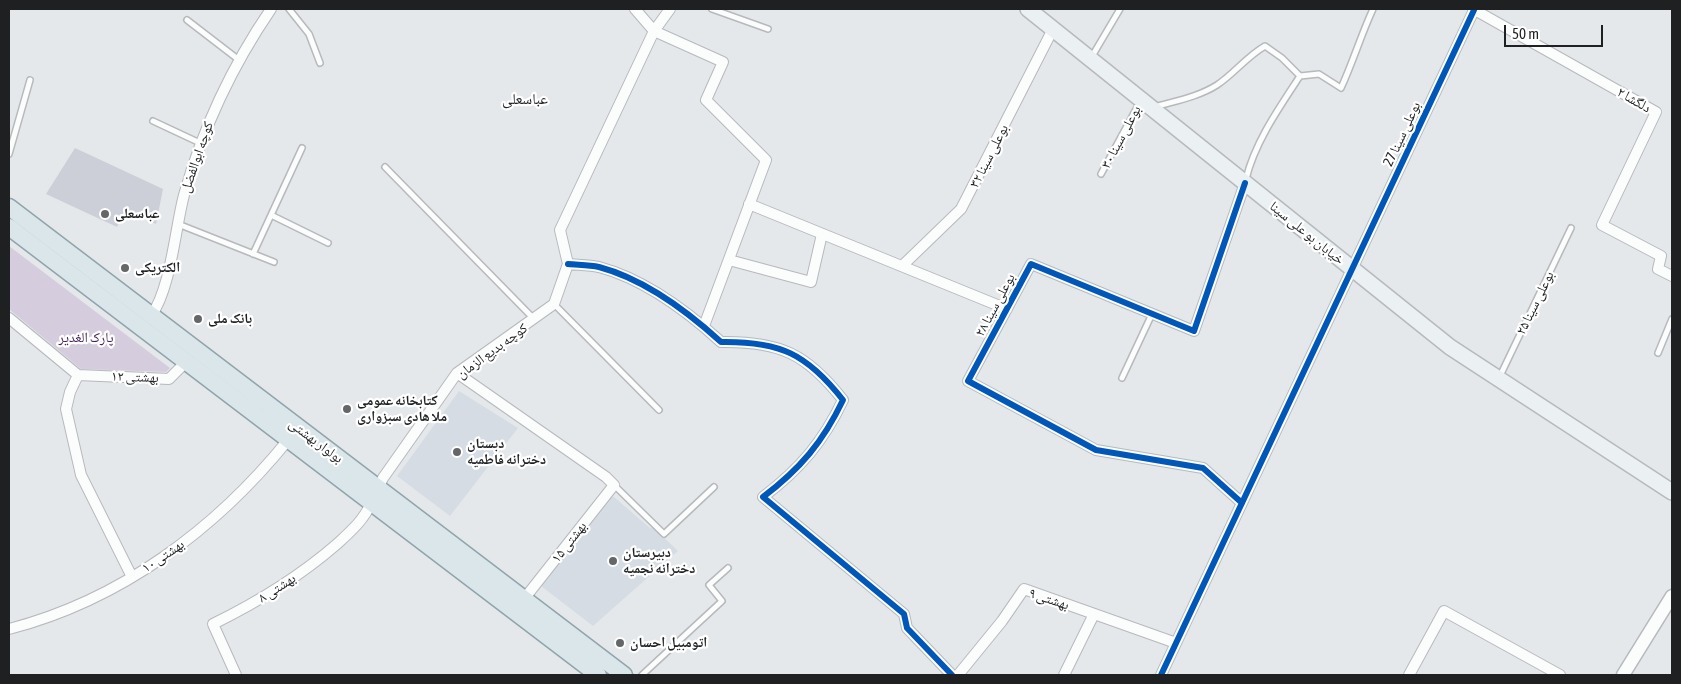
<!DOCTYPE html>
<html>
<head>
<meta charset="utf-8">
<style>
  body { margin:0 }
  #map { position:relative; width:1681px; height:684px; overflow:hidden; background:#e5e8eb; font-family:"Asap Condensed",sans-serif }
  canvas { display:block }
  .frame { position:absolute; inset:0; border:10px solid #1e2022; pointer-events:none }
  .scale { position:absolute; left:1504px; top:25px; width:99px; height:22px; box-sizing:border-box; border:2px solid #1e2022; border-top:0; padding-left:6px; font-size:15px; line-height:18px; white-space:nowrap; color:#1e2022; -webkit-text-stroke:4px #fff; paint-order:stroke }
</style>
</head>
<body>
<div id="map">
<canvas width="1681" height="684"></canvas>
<div class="frame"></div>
<div class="scale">50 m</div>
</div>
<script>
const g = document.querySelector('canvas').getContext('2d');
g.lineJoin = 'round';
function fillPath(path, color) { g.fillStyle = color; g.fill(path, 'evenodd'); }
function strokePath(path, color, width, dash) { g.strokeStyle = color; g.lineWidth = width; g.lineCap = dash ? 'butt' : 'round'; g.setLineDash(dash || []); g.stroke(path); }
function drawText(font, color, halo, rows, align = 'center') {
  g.font = font + ' "Asap Condensed","Noto Naskh Arabic",sans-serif'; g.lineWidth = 4.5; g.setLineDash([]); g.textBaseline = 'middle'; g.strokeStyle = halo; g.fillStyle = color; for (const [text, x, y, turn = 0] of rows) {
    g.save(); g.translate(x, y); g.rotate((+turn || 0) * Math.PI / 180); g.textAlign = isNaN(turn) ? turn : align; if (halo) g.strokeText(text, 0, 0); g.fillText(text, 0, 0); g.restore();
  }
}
fillPath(new Path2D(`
  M459,391L518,428L450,516L397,476Z
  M610,497H614L650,528L653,527L678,551L593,626L541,586Z`), '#d5dce4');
fillPath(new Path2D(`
  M9,246L170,368L166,372L81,369L9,309Z`), '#d5cddd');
fillPath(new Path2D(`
  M75,148L163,189L156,224L125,210L117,227L46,194Z`), '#cdcfd8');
const service = new Path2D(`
  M289,9L309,34L320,63
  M712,9L768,29
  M187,20L239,60
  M1091,58L1120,9
  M1300,76L1319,74L1341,88C1353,62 1361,35 1373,9
  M1155,107C1175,101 1198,97 1217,85C1234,74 1246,57 1265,46L1282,58L1300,76C1279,108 1255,142 1246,179
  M153,121L200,143
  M9,154L30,80
  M385,167L534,319
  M1101,174L1140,102
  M271,215L328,243
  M178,224L274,262
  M253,254L302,148
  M554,304L659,410
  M1658,353L1672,319
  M1500,376L1571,228
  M1122,378L1152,314
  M614,485L664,534L714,487
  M642,675L722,601L709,585L728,568`);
const minor = new Path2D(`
  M635,9L654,31L723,62L706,100L766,160L704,326
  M1473,9L1656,112L1602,225L1661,256L1658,269L1672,276
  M749,204L1007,309
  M729,260L811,282L822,234
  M568,264C578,265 589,265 599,267C644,279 687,311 721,342C780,341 807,354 843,400C823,442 800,469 763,497L904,614L907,628L952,675
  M568,264L560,230L654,31L670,9
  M902,266L961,209L1053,29
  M151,316C171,288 175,229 184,195C203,128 232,66 271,9
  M9,318L78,375
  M457,373L606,477L614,485L524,599
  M78,375L70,392L66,409L81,475L132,577
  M78,375L169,379L186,362
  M378,488L383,478L457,373L554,304L568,264
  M1242,503L1203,468L1096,450L968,381L1031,264L1194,331L1245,183
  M9,629C121,600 216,529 288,440
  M236,675L213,624C258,602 299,577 337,544C350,532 364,520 371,503
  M958,675L1002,621L1024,589L1176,643
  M1064,675L1094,614
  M1161,675L1474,10
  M1409,675L1444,611L1560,675`);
const tertiary = new Path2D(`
  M1623,675L1672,596`);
const secondary = new Path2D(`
  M1028,9L1450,347L1672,492`);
const primary = new Path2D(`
  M9,207L624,675
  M9,227L598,675`);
strokePath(service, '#b7b9bc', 8);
strokePath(minor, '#b7b9bc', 12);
strokePath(tertiary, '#b7b9bc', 15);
strokePath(secondary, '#b7b9bc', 18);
strokePath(primary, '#90a4ac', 19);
strokePath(service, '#fbfcfc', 5);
strokePath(minor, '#fbfcfc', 10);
strokePath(tertiary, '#fbfcfc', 12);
strokePath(secondary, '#ebf0f3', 15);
strokePath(primary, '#dbe6ea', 16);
strokePath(new Path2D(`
  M568,264C578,265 589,265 599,267C644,279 687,311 721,342C780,341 807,354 843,400C823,442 800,469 763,497L904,614L907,628L952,675
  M1242,503L1203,468L1096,450L968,381L1031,264L1194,331L1245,183
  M1161,675L1474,10`), '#0057b8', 6);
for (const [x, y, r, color] of [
  [105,214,5,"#646668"],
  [125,268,5,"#646668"],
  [198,319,5,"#646668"],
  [347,409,5,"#646668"],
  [457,452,5,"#646668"],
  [613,561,5,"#646668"],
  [620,643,5,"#646668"]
]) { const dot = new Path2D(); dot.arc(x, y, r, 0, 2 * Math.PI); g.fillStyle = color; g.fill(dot); strokePath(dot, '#fff', 2); }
drawText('14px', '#1e2022', '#fff', [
  ["دلگشا ۲",1634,100,30],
  ["بوعلی سینا 27",1402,134,-65],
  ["بوعلی سینا ۳۰",1121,137,-62],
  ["بوعلی سینا ۳۲",989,156,-63],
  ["کوچه ابوالفضل",197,157,-71],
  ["خیابان بو علی سینا",1307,233,39],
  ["بوعلی سینا ۲۵",1535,303,-64],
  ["بوعلی سینا ۲۸",995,305,-62],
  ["کوچه بدیع الزمان",492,351,-36],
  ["بهشتی ۱۲",135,377,2],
  ["بولوار بهشتی",316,441,37],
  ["بهشتی ۱۵",569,542,-52],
  ["بهشتی ۱۰",163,556,-34],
  ["بهشتی ۸",277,588,-33],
  ["بهشتی ۹",1049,599,18]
]);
drawText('bold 14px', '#1e2022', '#fff', [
  ["عباسعلی",115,214],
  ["الکتریکی",135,268],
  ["بانک ملی",208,319],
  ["کتابخانه عمومی",357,401],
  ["ملا هادی سبزواری",357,417],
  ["دبستان",467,444],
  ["دخترانه فاطمیه",467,460],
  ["دبیرستان",623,553],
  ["دخترانه نجمیه",623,569],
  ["اتومبیل احسان",630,643]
], 'left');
drawText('14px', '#462458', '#fff', [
  ["پارک الغدیر",86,338]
]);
drawText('15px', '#1e2022', '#fff', [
  ["عباسعلی",525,99]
]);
</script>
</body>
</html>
